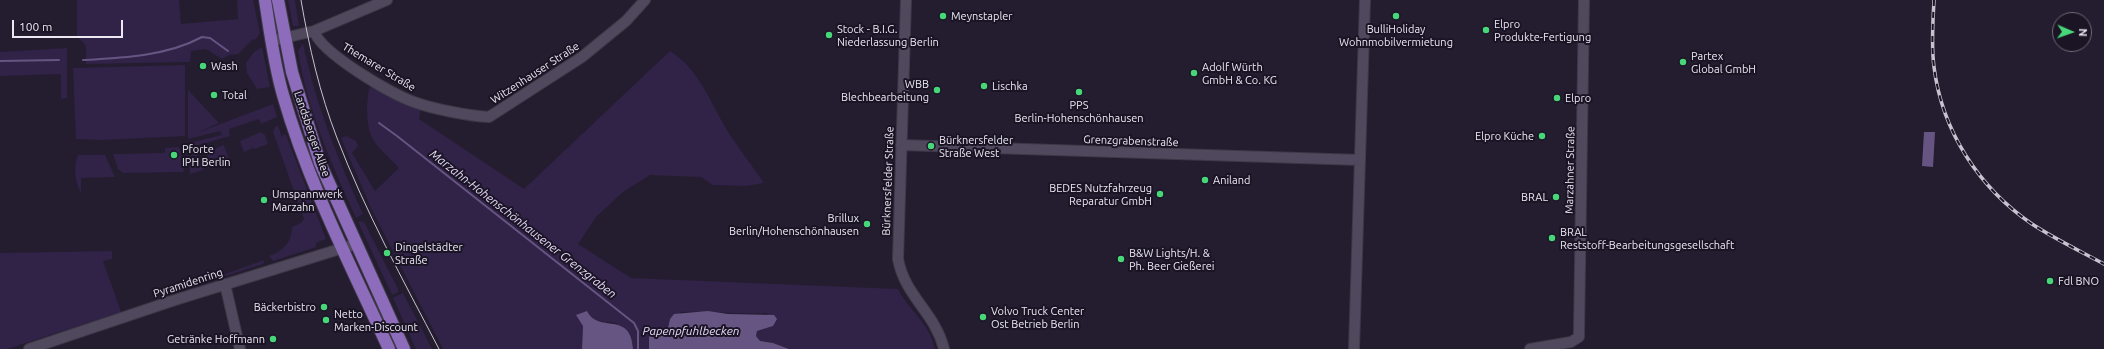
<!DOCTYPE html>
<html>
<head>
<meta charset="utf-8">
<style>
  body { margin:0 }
  #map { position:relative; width:2104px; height:349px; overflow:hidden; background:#241d2f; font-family:Ubuntu,sans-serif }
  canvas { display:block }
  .north { position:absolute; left:2052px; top:12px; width:40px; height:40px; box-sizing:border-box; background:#1a1425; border:1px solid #6e6877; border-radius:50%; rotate:92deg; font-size:11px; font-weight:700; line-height:16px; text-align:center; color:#ebe7f3 }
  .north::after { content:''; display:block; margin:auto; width:14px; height:18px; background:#47d779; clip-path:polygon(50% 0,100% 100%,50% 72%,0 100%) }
  .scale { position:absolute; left:12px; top:20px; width:111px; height:18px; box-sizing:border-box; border:2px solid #ebe7f3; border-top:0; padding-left:5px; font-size:12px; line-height:14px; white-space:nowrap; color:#ebe7f3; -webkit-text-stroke:3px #1a1425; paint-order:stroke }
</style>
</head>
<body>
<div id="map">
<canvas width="2104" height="349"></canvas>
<div class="north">N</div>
<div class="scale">100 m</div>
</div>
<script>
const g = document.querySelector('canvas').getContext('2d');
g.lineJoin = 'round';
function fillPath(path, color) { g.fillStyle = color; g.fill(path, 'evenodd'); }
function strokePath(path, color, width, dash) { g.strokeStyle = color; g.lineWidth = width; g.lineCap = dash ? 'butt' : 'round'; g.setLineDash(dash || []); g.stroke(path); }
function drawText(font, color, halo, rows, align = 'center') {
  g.font = font + ' Ubuntu,sans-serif'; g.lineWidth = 4; g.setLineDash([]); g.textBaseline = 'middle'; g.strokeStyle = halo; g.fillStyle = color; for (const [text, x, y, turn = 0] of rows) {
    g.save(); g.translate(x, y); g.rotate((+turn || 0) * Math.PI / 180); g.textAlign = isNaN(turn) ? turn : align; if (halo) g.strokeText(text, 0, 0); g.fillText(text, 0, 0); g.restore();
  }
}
fillPath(new Path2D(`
  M77,0H179L181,24L238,19L237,0H253L260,33L256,39L252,40L238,54L229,55L222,59L206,49L191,51L190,62L86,64V46L77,36Z
  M288,0H295L299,26H293Z
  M303,43C315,103 338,159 363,214L356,218C332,165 307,109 298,51Z
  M262,47L270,87L257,89L247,73L246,63L254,52Z
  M67,48V98L61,99V74L0,76V52Z
  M670,51C699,69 710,102 727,130C738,148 752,165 764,183L746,186L713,185L701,177L650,175L623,192L596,217L578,244L631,278L898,289C910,312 929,322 935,349H789L773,343L760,341L756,336L757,331L773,326L767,313C738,315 710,311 681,312L667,333L649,337V349H633L616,323L596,321L590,317L583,326L582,349H443L371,208L341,138L346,136L356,141L358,146L352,153L375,191L399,168C377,144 367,143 367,107C368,99 367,93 371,85L421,109L419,119L524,189Z
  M185,65V136L101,140L76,139L73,68Z
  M188,90L219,123L197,133L273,104L277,117L261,124L259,119L229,129L230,136L195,146L189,143L222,135L220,131L188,139Z
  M278,126L282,137L284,134L286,135L326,239L316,243V247L273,261L269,256C283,251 292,242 292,227L301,223L304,219L273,132L275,127Z
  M261,132L265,135L268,144L254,149L252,145L253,148L244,152L240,141Z
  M224,145L229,160L208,168L207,152Z
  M178,147L181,151L184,172L123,173L118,169L113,154L165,153V148Z
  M197,153L204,170L190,174V156Z
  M78,155H105L115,177L81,178V193C75,181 73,168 78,155Z
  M361,221L364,222L398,289V292L392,295L358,222Z
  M112,251V259L103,261L121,312L7,349H0V253Z
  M264,260L263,264L184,289Z
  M403,293L432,349H416L393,298Z`), '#312247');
fillPath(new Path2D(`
  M1924,132H1935L1933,167L1922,166Z
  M587,311C598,334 631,310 633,349H582L583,326L576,315Z
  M708,311L728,314L774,315L777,319L773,326L757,331L756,336L760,341L773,343L789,349H649V337L652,332L667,333L670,319L674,314Z`), '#665582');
strokePath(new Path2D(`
  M83,60C122,58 167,56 202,37L210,38L228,51
  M0,61L59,60
  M379,123L397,136L634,323L638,331V349`), '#665582', 2);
const minor = new Path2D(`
  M906,0L898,259C905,297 935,312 944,349
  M314,31C321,53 391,94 414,102C433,109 469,116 489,117L582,57L626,21L645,0
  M271,41L314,31L387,0
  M901,145L1360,160
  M225,284L240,349
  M29,349L175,300L356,244
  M1354,349L1365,0
  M1530,349L1571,342L1579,337V332L1584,0`);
const major = new Path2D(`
  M265,0C270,32 274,64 283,95C308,183 351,266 389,349
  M278,0L292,72L320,163L404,349`);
strokePath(minor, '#3e3847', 12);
strokePath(major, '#3e3847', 14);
strokePath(minor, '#50495d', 10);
strokePath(major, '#8c6cbb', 12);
strokePath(new Path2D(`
  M301,0C309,47 320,94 337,138C365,211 403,280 439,349`), '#c7c2cf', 1);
const rail = new Path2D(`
  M1934,0C1933,22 1931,45 1934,67C1942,131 1979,188 2032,224C2055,239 2080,251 2104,264`);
strokePath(rail, '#c7c2cf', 3.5);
strokePath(rail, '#1a1425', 2, [6]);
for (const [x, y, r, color] of [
  [943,16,4,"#47d779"],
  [1396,16,4,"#47d779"],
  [1486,30,4,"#47d779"],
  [829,35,4,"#47d779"],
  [1683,62,4,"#47d779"],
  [203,66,4,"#47d779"],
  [1194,73,4,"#47d779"],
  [984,86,4,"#47d779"],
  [937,90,4,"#47d779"],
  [1079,92,4,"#47d779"],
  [214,95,4,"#47d779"],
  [1557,98,4,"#47d779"],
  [1542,136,4,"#47d779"],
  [931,146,4,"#47d779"],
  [174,155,4,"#47d779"],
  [1205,180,4,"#47d779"],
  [1160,194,4,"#47d779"],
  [1556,197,4,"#47d779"],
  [264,200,4,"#47d779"],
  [867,224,4,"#47d779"],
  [1552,238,4,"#47d779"],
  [387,253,4,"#47d779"],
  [1121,259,4,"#47d779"],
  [2050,281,4,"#47d779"],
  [324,307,4,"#47d779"],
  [983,317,4,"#47d779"],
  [326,320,4,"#47d779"],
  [273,339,4,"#47d779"]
]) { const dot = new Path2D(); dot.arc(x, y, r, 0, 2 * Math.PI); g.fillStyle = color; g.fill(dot); strokePath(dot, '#1a1425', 1.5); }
drawText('11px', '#ebe7f3', '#1a1425', [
  ["Meynstapler",951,16],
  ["Elpro",1494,24],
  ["Produkte-Fertigung",1494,37],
  ["Stock - B.I.G.",837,29],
  ["Niederlassung Berlin",837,42],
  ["BulliHoliday",1396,29,"center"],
  ["Wohnmobilvermietung",1396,42,"center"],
  ["Partex",1691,56],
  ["Global GmbH",1691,69],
  ["Wash",211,66],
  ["Adolf Würth",1202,67],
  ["GmbH & Co. KG",1202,80],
  ["WBB",929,84,"right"],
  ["Blechbearbeitung",929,97,"right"],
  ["Lischka",992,86],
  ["Total",222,95],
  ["Elpro",1565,98],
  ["PPS",1079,105,"center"],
  ["Berlin-Hohenschönhausen",1079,118,"center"],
  ["Elpro Küche",1534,136,"right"],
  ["Bürknersfelder",939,140],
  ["Straße West",939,153],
  ["Pforte",182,149],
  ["IPH Berlin",182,162],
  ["Aniland",1213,180],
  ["BEDES Nutzfahrzeug",1152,188,"right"],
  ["Reparatur GmbH",1152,201,"right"],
  ["Umspannwerk",272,194],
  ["Marzahn",272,207],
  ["BRAL",1548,197,"right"],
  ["Brillux",859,218,"right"],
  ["Berlin/Hohenschönhausen",859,231,"right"],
  ["BRAL",1560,232],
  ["Reststoff-Bearbeitungsgesellschaft",1560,245],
  ["Dingelstädter",395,247],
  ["Straße",395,260],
  ["B&W Lights/H. &",1129,253],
  ["Ph. Beer Gießerei",1129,266],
  ["Fdl BNO",2058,281],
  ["Bäckerbistro",316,307,"right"],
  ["Volvo Truck Center",991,311],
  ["Ost Betrieb Berlin",991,324],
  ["Netto",334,314],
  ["Marken-Discount",334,327],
  ["Getränke Hoffmann",265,339,"right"]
], 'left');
drawText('11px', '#ebe7f3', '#1a1425', [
  ["Themarer Straße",379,67,31],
  ["Witzenhauser Straße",535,73,-33],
  ["Landsberger Allee",312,134,71],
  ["Grenzgrabenstraße",1131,141,2],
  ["Marzahner Straße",1570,170,-89],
  ["Bürknersfelder Straße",888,181,-88],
  ["Pyramidenring",188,283,-18]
]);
drawText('italic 12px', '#e4daf7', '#1a1425', [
  ["Marzahn-Hohenschönhausener Grenzgraben",523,224,38],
  ["Papenpfuhlbecken",691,331]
]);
</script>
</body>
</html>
